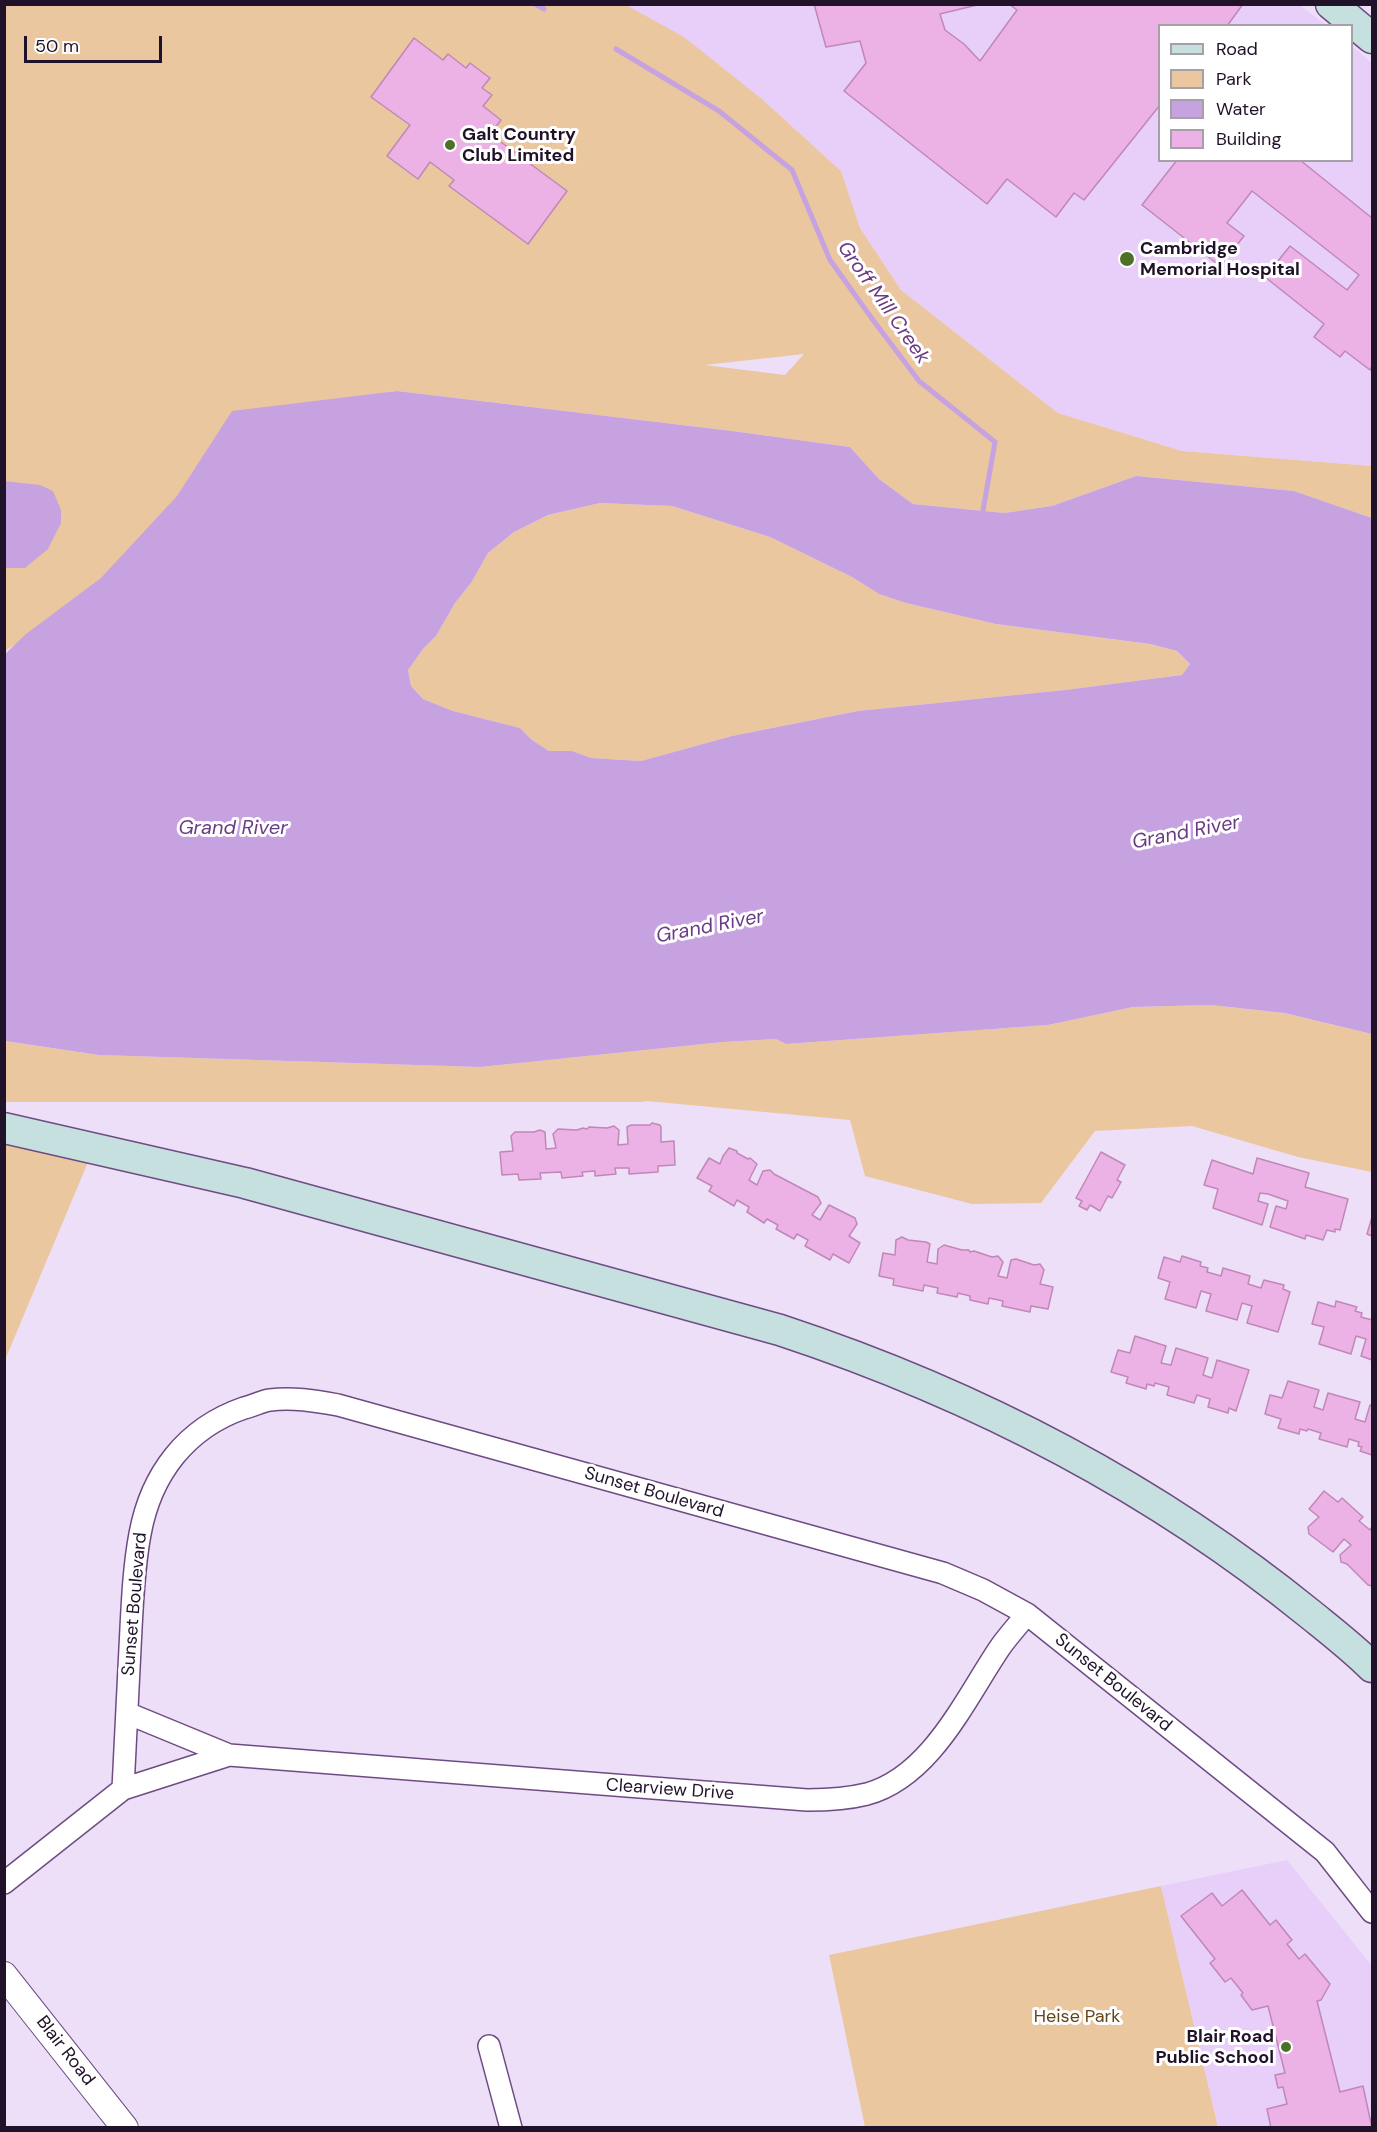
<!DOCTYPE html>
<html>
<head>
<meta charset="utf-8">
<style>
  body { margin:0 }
  #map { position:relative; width:1377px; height:2132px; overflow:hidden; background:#eedff9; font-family:"DM Sans",sans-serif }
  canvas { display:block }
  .frame { position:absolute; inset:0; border:6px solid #201229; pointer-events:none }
  .legend { position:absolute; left:1158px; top:24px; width:195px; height:138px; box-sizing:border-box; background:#fff; border:2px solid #a6a0a9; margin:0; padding:8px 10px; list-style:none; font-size:18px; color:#201229 }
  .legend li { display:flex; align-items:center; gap:12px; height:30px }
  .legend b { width:30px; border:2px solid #a6a0a9 }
  .scale { position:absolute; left:24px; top:36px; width:138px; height:27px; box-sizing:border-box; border:3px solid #201229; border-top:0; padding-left:8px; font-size:18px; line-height:21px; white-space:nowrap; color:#201229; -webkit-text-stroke:4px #fff; paint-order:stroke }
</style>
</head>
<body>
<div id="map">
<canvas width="1377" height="2132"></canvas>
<div class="frame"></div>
<ul class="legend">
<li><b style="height:8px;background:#c6e0df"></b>Road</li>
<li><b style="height:16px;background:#eac79f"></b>Park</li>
<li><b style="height:16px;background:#c7a2e0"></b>Water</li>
<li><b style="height:16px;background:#edb2e5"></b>Building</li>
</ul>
<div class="scale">50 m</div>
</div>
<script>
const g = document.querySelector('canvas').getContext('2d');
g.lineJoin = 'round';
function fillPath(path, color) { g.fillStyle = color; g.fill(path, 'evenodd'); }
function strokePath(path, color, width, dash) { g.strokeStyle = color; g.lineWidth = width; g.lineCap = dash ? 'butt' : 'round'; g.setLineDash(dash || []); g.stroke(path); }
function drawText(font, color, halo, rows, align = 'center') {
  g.font = font + ' "DM Sans",sans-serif'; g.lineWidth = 6; g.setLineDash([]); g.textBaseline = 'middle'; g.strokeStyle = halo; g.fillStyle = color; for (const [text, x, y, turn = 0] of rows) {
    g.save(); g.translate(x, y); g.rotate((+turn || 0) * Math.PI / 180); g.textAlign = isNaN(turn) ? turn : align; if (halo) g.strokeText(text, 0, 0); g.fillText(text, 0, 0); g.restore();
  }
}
fillPath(new Path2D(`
  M624,5H1300L1326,25L1160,26V160H1352V46L1372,63V466L1182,451L1058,413L901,290L860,228L841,171L763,100Z
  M1287,1860L1372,1966V2127H1218L1161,1886Z`), '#e8cffa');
fillPath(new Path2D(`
  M5,5H626L684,37L763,100L841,171L860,228L901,290L1058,413L1182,451L1372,466V518L1294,491L1136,476L1052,506L1004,513L913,504L879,479L850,447L732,431L397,391L387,392L129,572L5,651ZM804,354L785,375L705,365Z
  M600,503L672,506L770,537L852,577L879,594L906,603L996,624L1149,644L1177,651L1190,664L1182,675L1065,690L858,711L732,736L641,761L591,758L572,751H549L532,740L520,728L453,711L423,699L411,686L408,670L423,649L436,636L455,603L471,583L488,553L514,532L548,515Z
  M1211,1005L1283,1013L1372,1034V1172L1298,1157L1192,1126L1095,1131L1041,1203L972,1204L865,1176L850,1120L647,1101L641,1102H5L4,1041L99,1055L480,1067L723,1042L776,1039L786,1044L1048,1025L1133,1007Z
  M5,1139L91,1155L5,1360Z
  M1161,1886L1218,2127H865L829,1955Z`), '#eac79f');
fillPath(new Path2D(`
  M397,391L732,431L850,447L879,479L913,504L1004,513L1052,506L1136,476L1294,491L1372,518V1034L1284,1013L1211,1005L1133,1007L1048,1025L786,1044L776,1039L723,1042L480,1067L99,1055L5,1041V654L26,634L101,578L177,496L232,411ZM600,503L672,506L770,537L852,577L879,594L906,603L996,624L1150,644L1177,651L1190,664L1182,675L1065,690L858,711L732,736L641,761L591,758L572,751H549L532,740L520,728L453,711L423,699L411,686L408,670L423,649L436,636L455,603L471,583L488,553L514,532L548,515Z
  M4,481L40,485L53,491L61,510V523L48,549L25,568H5Z`), '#c7a2e0');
strokePath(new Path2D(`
  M535,4L544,9
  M616,49L719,111L792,170L830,260L873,320L919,381L995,442L982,516`), '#c7a2e0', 5);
const building = new Path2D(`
  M814,4H981L940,14L945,30L964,44L980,61L1017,10L1009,4H1243L1227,26H1160V105L1084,200L1074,193L1056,217L1007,179L987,204L844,91L866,63L860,41L826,47Z
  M414,38L443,60L448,54L466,68L470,63L490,78L482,88L492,95L483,106L501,120L490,134L567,191L528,244L449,186L454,180L430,162L418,179L387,156L410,125L371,97Z
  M1177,160H1300L1372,218V366L1370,370L1345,351L1340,357L1314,337L1324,324L1265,277L1290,246L1347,290L1359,275L1252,191L1227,223L1244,236L1220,266L1142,205Z
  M652,1123L660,1125L661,1127V1142L674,1141L675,1165L658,1166V1172L629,1174V1168H615L616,1174L595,1176V1171L582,1172L583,1176L562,1178L561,1172L540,1173L541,1179L519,1180L518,1174L502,1175L500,1152L513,1151L511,1136L515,1132H534L540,1130L545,1132L546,1149L556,1148L553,1134L558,1129L577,1130L583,1128L587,1129L589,1127L607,1128L614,1126L619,1130L618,1145L628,1144L627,1127L631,1125H650Z
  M729,1148L737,1151V1153L748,1159L750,1158L757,1164L749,1180L757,1185L763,1171L770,1170L774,1174L818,1197L821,1203L812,1215L820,1220L829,1205L855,1218L857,1224L849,1236L860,1243L849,1263L833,1254L830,1260L805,1246L808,1240L797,1234L794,1239L776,1229L778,1225L767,1219L764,1223L747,1212L749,1207L737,1200L734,1206L709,1191L712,1186L697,1178L709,1158L720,1164L723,1156Z
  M1101,1152L1125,1165L1117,1180L1121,1182L1112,1198L1108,1196L1100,1211L1090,1205L1087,1210L1079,1206L1082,1201L1076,1198Z
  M1257,1158L1309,1173L1305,1187L1348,1199L1340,1230L1335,1229V1232L1327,1230L1323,1240L1306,1235L1305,1239L1270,1227L1276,1206L1286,1209L1288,1201L1268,1194L1260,1193L1258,1201L1268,1204L1262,1225L1213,1208L1218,1189L1204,1185L1212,1160L1253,1174Z
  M1372,1217V1236L1367,1234Z
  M902,1237L908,1240L926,1242L930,1244L927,1262L937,1264L938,1249L944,1245L962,1250H969L970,1252L974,1251L992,1257L998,1256L1003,1262L998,1276L1007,1278L1011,1260L1016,1259L1034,1265L1040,1264L1044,1270L1040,1284L1053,1287L1048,1309L1031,1306L1030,1312L1002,1306L1003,1301L989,1298L988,1304L970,1300V1296L958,1293L957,1297L937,1293L938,1288L924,1285L923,1291L893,1285L894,1279L879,1276L883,1253L895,1255L896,1240Z
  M1182,1256L1201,1262L1200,1266L1208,1268L1207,1272L1221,1276L1223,1268L1250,1276L1248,1284L1261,1288L1264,1280L1284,1285L1283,1289L1290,1292L1278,1332L1247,1323L1252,1306L1242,1303L1237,1320L1206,1311L1211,1294L1201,1291L1196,1308L1165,1299L1170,1282L1158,1278L1164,1257L1180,1262Z
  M1336,1301L1357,1307L1355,1311L1362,1313L1361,1317L1372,1320V1360L1361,1356L1366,1339L1356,1336L1351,1354L1319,1344L1324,1327L1312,1324L1318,1302L1335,1307Z
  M1135,1336L1166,1346L1161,1363L1171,1365L1176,1348L1208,1358L1203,1375L1212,1378L1217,1360L1249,1370L1236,1411L1229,1408L1228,1413L1208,1407L1210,1399L1197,1395L1194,1403L1167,1395L1169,1387L1155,1383L1154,1386L1147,1384L1146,1389L1126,1383L1128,1377L1111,1372L1118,1350L1130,1353Z
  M1288,1381L1319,1390L1314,1407L1323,1410L1328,1393L1360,1402L1355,1419L1365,1422L1370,1405L1372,1406V1455L1360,1451L1362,1447L1358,1446L1359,1442L1349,1439L1347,1447L1319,1439L1321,1433L1308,1429L1307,1431L1300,1429L1299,1434L1278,1428L1281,1419L1265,1414L1270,1395L1282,1398Z
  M1324,1491L1338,1502L1342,1498L1363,1517L1359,1521L1370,1530L1372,1527V1586L1368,1585L1347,1564L1341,1562L1340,1555L1351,1545L1344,1539L1333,1552L1309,1534L1308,1527L1319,1517L1309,1509Z
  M1242,1890L1270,1925L1276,1920L1292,1940L1287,1944L1299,1959L1305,1954L1330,1984L1321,2000L1317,2001L1340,2092L1363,2086L1372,2128H1271L1267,2109L1287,2104L1283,2087L1278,2088L1275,2075L1285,2073L1268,2006L1252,2010L1241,1995L1243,1993L1231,1978L1225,1982L1210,1963L1215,1959L1181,1916L1212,1893L1222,1906Z`);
fillPath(building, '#edb2e5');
strokePath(building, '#c087b8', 1.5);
const minor = new Path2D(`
  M127,1713L229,1755L807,1800C827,1800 847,1799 867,1794C932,1776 966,1697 1001,1646C1009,1635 1018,1625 1027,1614
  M123,1789C125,1742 128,1695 130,1648C132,1611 133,1571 140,1534C151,1474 186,1428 244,1408C253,1406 262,1401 270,1400C293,1397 315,1401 338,1405L943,1573L983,1590L1027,1614L1325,1852L1372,1912
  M4,1883L123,1789L229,1755
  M489,2046L511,2128`);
const tertiary = new Path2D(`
  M4,1975L125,2128`);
const secondary = new Path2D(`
  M1331,4L1372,38
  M4,1128L245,1183L780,1330C974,1394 1151,1485 1310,1614C1331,1631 1353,1648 1372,1667`);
strokePath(minor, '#6e4c83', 24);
strokePath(tertiary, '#6e4c83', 28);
strokePath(secondary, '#6e4c83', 33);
strokePath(minor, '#fff', 21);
strokePath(tertiary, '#fff', 26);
strokePath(secondary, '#c6e0df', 30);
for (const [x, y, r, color] of [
  [450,145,6,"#4e712a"],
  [1127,259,8,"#4e712a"],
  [1286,2047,6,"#4e712a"]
]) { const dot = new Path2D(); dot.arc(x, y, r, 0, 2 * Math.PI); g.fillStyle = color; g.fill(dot); strokePath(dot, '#fff', 2); }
drawText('bold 18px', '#201229', '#fff', [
  ["Galt Country",462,135],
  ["Club Limited",462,156],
  ["Cambridge",1140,249],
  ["Memorial Hospital",1140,270],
  ["Blair Road",1274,2037,"right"],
  ["Public School",1274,2058,"right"]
], 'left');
drawText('18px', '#201229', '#fff', [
  ["Sunset Boulevard",654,1493,16],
  ["Sunset Boulevard",135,1604,-85],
  ["Sunset Boulevard",1113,1683,39],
  ["Clearview Drive",670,1790,4],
  ["Blair Road",65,2051,52]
]);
drawText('18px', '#654416', '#fff', [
  ["Heise Park",1077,2017]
]);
drawText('italic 20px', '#6a3b85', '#fff', [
  ["Groff Mill Creek",883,303,55],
  ["Grand River",233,829],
  ["Grand River",1186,833,-11],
  ["Grand River",710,927,-11]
]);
</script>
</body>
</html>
